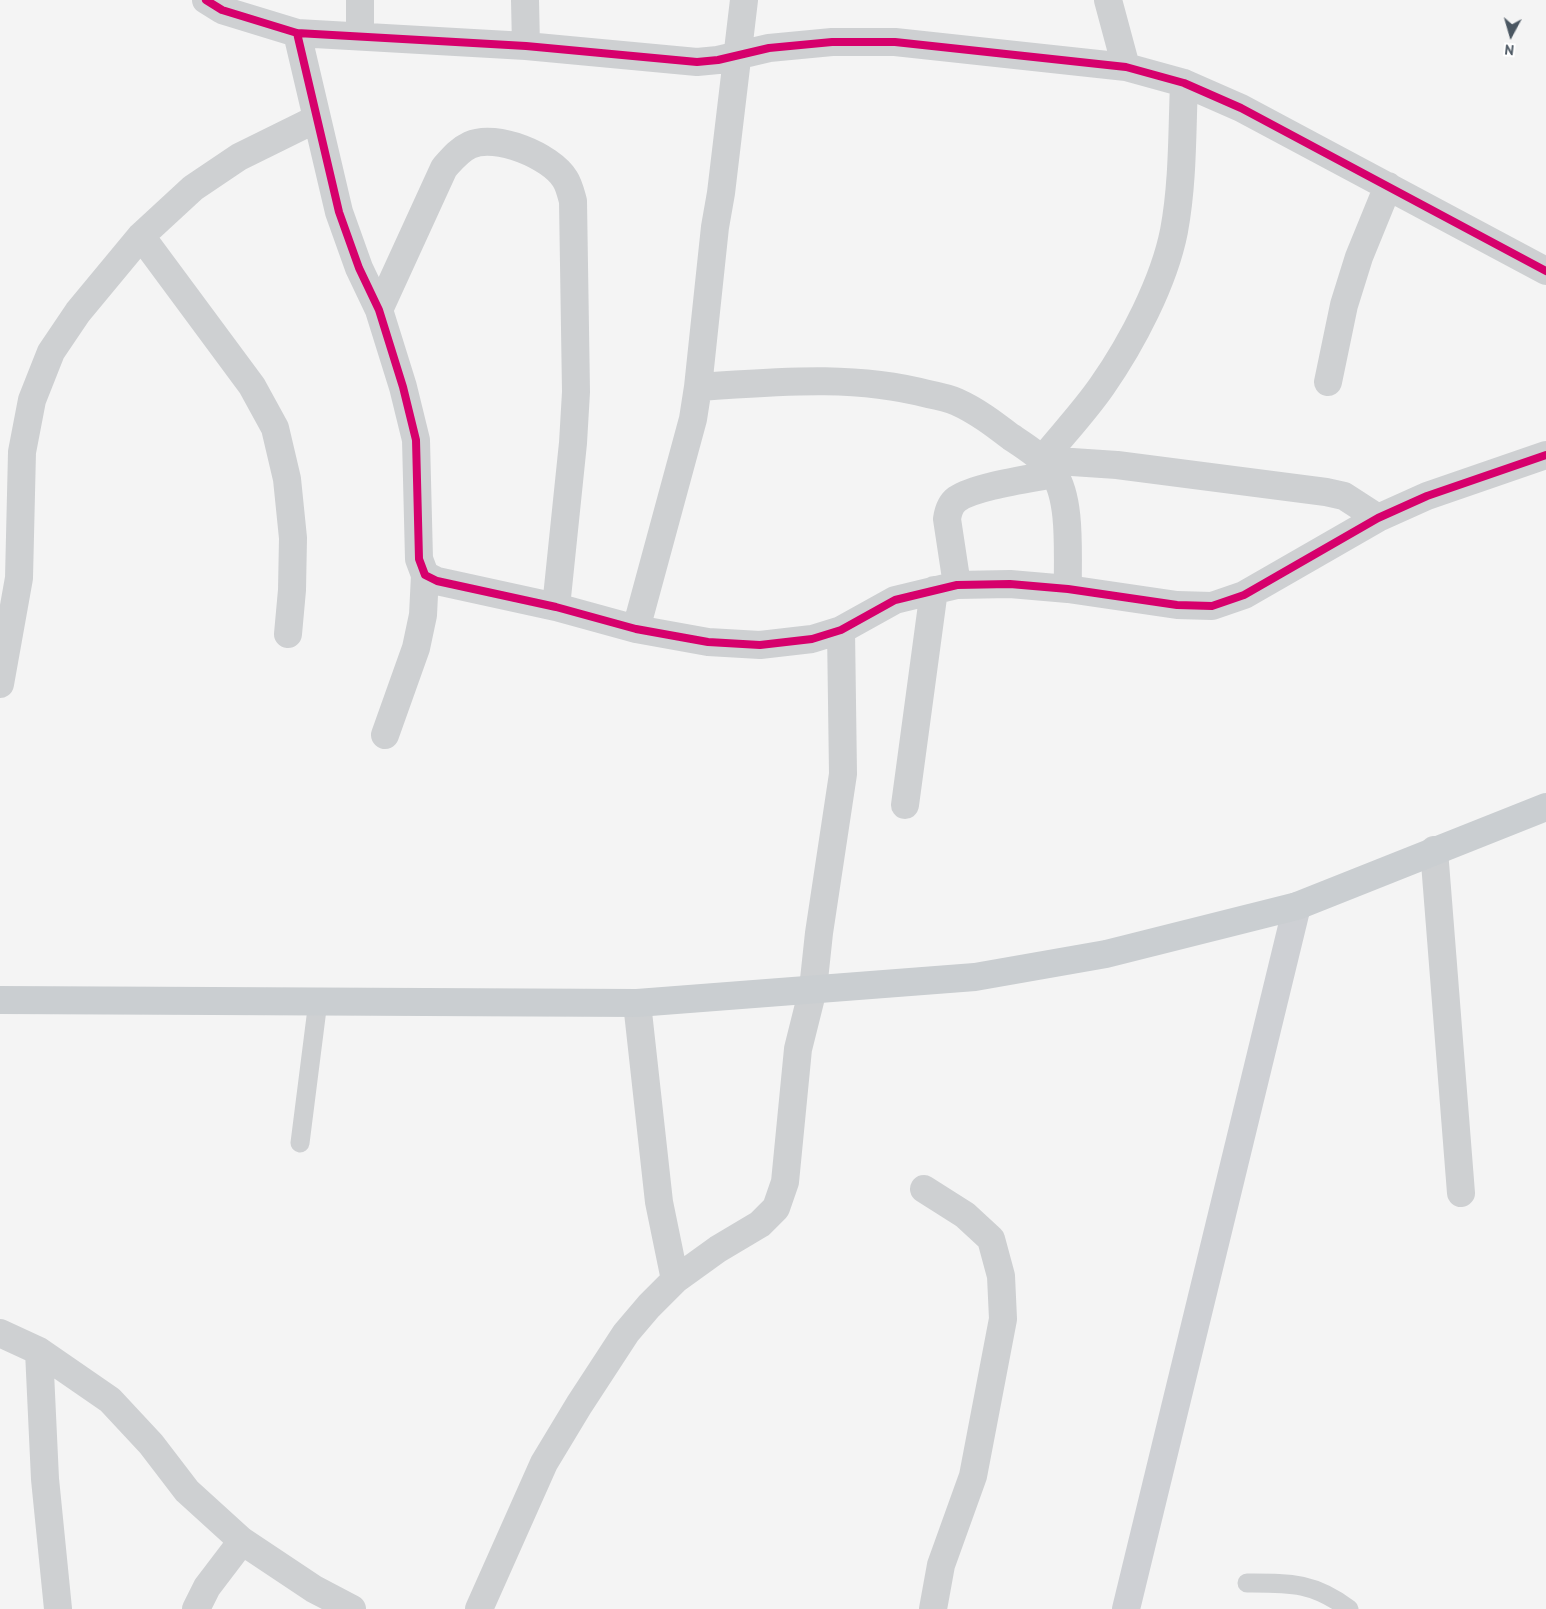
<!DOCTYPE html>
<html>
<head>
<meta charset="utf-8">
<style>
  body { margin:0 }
  #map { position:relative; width:1546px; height:1609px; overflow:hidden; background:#f4f4f4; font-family:"PT Sans",sans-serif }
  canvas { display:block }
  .north { position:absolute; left:1486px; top:10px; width:50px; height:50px; -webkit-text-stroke:4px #fff; paint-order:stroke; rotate:186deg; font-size:14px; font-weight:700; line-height:20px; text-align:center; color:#4a5661 }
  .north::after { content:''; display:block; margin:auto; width:18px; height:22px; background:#4a5661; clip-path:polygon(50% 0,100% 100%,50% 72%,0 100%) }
</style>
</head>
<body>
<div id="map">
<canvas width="1546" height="1609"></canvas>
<div class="north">N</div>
</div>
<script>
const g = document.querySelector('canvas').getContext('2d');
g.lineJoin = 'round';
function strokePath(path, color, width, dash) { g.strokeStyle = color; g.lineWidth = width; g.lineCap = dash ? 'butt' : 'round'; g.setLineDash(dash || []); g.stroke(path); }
strokePath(new Path2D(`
  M300,1143L318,1001
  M1247,1583C1290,1583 1313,1582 1349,1609`), '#ced0d2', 19);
strokePath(new Path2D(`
  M206,0L222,10L297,33L526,46L697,62L718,60L769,48L832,42H895L1126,67L1184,83L1241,108L1546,271
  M360,0V36
  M525,0L526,46
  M1108,0L1126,67
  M297,33L339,212L359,268L379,310L403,387L416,440L419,559L425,575L437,581L556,607L636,629L708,642L760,645L812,639L841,630L895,600L957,585L1010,584L1068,589L1177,605L1212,606L1244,595L1378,518L1427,496L1546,455
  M141,236L252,386L275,428L287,479L293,538L292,590L288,634
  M379,310L444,168C452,159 459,150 470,145C496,133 551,156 565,179C569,185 571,194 573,201L576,392L573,443L556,607
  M1328,382L1344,305L1359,257L1388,186
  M698,387C775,382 853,374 928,394C938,396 948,398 957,402C977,411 994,424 1011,437C1026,447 1044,458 1054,474C1072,501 1067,556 1068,589
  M1042,460C1062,435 1084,412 1102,386C1132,343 1164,282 1174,231C1183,183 1182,132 1184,83
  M1042,460L1117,465L1326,492L1344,496L1378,518
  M957,585L947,519C948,512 950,504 957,499C976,486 1029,479 1054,474
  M636,629L693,419L698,387L715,227L721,193L744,0
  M0,684L19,578L22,452L32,400L51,352L78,312L141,236L193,188L239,157L316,119
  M385,735L416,648L423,615L425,575
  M905,805L934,590
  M1434,850L1461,1193
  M637,1003L659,1202L675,1280
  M924,1189L965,1215L991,1239L1001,1276L1003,1319L973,1476L941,1565L933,1609
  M0,1333L39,1351L110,1400L151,1444L187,1491L242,1541L314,1589L352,1609
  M39,1351L45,1479L58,1609
  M196,1609L207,1587L242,1541
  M479,1609L544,1463L579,1405L626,1333L649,1306L675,1280L718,1249L760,1224L776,1208L785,1182L798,1049L813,989L819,933L843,774L841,630`), '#ced0d2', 28);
strokePath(new Path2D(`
  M1126,1609L1297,906`), '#ced0d4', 28);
strokePath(new Path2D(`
  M0,1000L637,1003L975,977L1106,954L1297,906L1546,807`), '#caced1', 28);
strokePath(new Path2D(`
  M206,0L222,10L297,33L526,46L697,62L718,60L769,48L832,42H895L1126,67L1184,83L1241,108L1546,271
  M297,33L339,212L359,268L379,310L403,387L416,440L419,559L425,575L437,581L556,607L636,629L708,642L760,645L812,639L841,630L895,600L957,585L1010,584L1068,589L1177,605L1212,606L1244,595L1378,518L1427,496L1546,455`), '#d6006c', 8);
</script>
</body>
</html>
